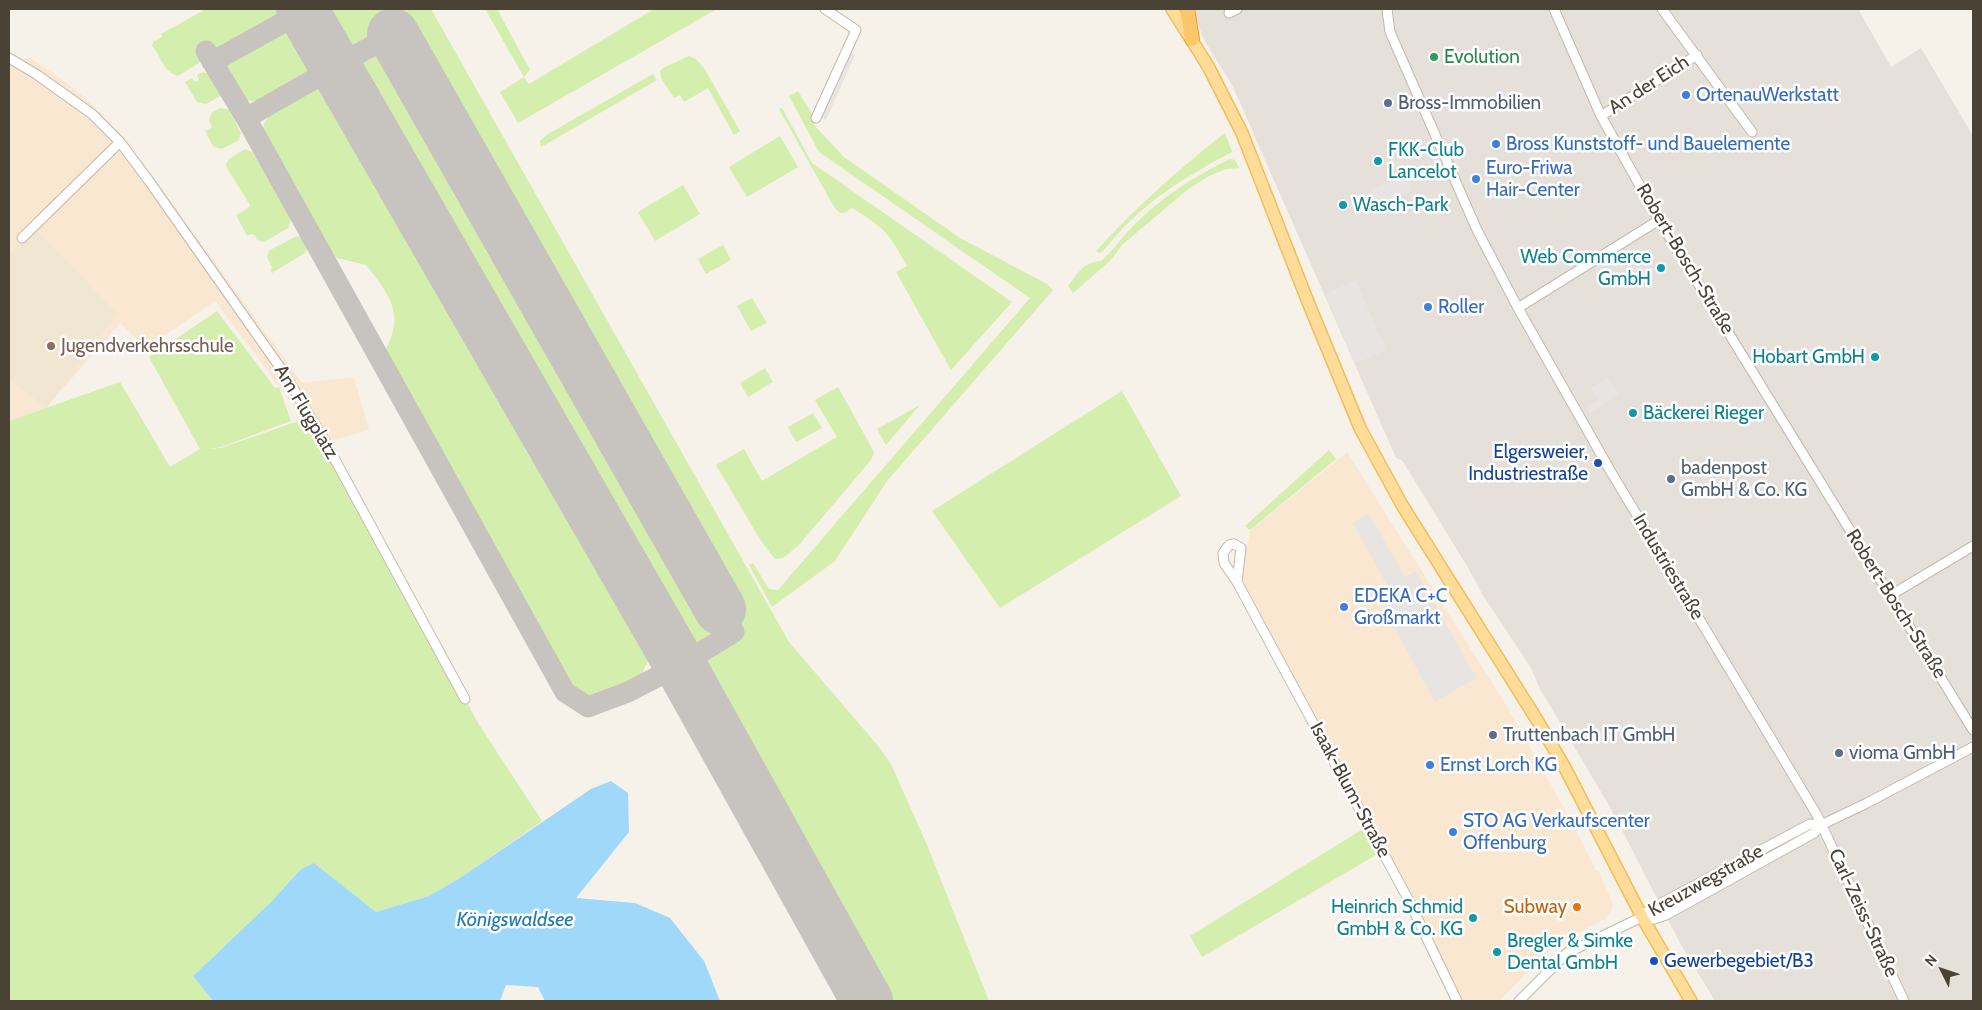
<!DOCTYPE html>
<html>
<head>
<meta charset="utf-8">
<style>
  body { margin:0 }
  #map { position:relative; width:1982px; height:1010px; overflow:hidden; background:#f6f1e9; font-family:Cabin,sans-serif }
  canvas { display:block }
  .frame { position:absolute; inset:0; border:10px solid #4b4236; pointer-events:none }
  .north { position:absolute; left:1917px; top:945px; width:50px; height:50px; -webkit-text-stroke:4px #fff; paint-order:stroke; rotate:311deg; font-size:14px; font-weight:700; line-height:20px; text-align:center; color:#4b4236 }
  .north::after { content:''; display:block; margin:auto; width:18px; height:22px; background:#4b4236; clip-path:polygon(50% 0,100% 100%,50% 72%,0 100%) }
</style>
</head>
<body>
<div id="map">
<canvas width="1982" height="1010"></canvas>
<div class="frame"></div>
<div class="north">N</div>
</div>
<script>
const g = document.querySelector('canvas').getContext('2d');
g.lineJoin = 'round';
function fillPath(path, color) { g.fillStyle = color; g.fill(path, 'evenodd'); }
function strokePath(path, color, width, dash) { g.strokeStyle = color; g.lineWidth = width; g.lineCap = dash ? 'butt' : 'round'; g.setLineDash(dash || []); g.stroke(path); }
function drawText(font, color, halo, rows, align = 'center') {
  g.font = font + ' Cabin,sans-serif'; g.lineWidth = 5; g.setLineDash([]); g.textBaseline = 'middle'; g.strokeStyle = halo; g.fillStyle = color; for (const [text, x, y, turn = 0] of rows) {
    g.save(); g.translate(x, y); g.rotate((+turn || 0) * Math.PI / 180); g.textAlign = isNaN(turn) ? turn : align; if (halo) g.strokeText(text, 0, 0); g.fillText(text, 0, 0); g.restore();
  }
}
fillPath(new Path2D(`
  M29,57L68,84L91,103L125,138L302,383L354,377L369,430L322,443L215,301L146,348L120,323L46,408L9,421V67Z
  M1347,452L1506,705L1570,819L1596,871L1598,870L1613,904L1612,909L1605,919L1565,939L1553,947L1499,1001H1462L1244,584L1243,574L1250,531Z`), '#f9e7d2');
fillPath(new Path2D(`
  M1193,9H1858L1891,67L1921,48L1973,136V1001H1715L1680,943L1610,807L1540,689L1531,668L1484,597L1467,566L1402,460L1396,458L1233,87L1203,38Z`), '#e5e0da');
fillPath(new Path2D(`
  M36,230L117,314L46,408L9,378V255Z`), '#f0e6d1');
fillPath(new Path2D(`
  M206,9H289L293,14L213,59L203,43L195,48L201,59L199,63L178,76C162,71 162,57 152,46L153,42L162,37L161,34Z
  M316,9H431L789,642L879,747L891,764L927,845L989,1001H881L776,812Z
  M485,9H497L530,70L524,77L529,84L654,9L715,10L518,123L500,92L524,77Z
  M295,19L321,63L320,69C303,83 261,110 239,98C228,91 221,73 215,63Z
  M689,56L696,59L704,68L740,131L734,135L708,88L684,102L680,95L674,98L661,78L660,71L663,68Z
  M203,72L210,74L222,95L206,104L197,102L185,82L192,78L195,82L199,80L197,75Z
  M653,74L657,80L541,147L540,141L548,134Z
  M315,87C328,87 335,92 342,103L653,649L642,674L592,698L569,687L381,358C406,317 393,299 366,265L329,256L322,248L261,141C262,135 262,127 265,122C274,104 297,92 315,87Z
  M798,91L813,116L814,125L844,157L960,238L1047,284L1053,290L887,481L835,561L772,607L749,565L753,563L769,589L778,590L1030,298L819,152L789,96Z
  M220,108L229,110L241,133L238,141L221,149L213,146L205,131L212,127L209,120L212,112Z
  M782,108L812,163L1012,302L951,370L896,272L907,266C900,254 892,238 882,229C873,221 862,214 852,208L846,212L840,213L834,207L779,109Z
  M1225,133L1232,152C1179,180 1141,204 1103,251L1099,253L1096,251C1136,207 1179,169 1225,133Z
  M780,136L798,167L747,197L729,167Z
  M245,149L254,153L292,217L288,228L264,242L257,240L255,235L251,234L247,236L236,215L247,209L250,205L227,168L226,164L229,159Z
  M1230,159L1235,160L1239,168L1226,169L1207,177L1187,190L1122,245L1110,261L1073,293L1068,286C1079,272 1082,263 1101,261C1113,251 1121,238 1132,227C1160,198 1195,176 1230,159Z
  M683,185L700,214L655,241L638,212Z
  M297,236L301,237L307,249L305,253L272,273L270,270L272,268L267,256L270,250Z
  M723,245L731,260L706,274L698,259Z
  M752,298L767,323L751,331L737,306Z
  M217,311L275,388L279,387L291,421L221,447L207,449L221,448L304,419L336,461L478,723L542,821L460,878L429,896L376,912L314,863L301,869L270,903L193,976L213,1001H9V421L120,382L170,467L200,449L149,357Z
  M765,368L773,382L748,397L740,383Z
  M838,387L874,452L871,460L798,546L783,558L775,559L761,541L716,465L744,449L762,481L837,437L815,400Z
  M1122,391L1181,496L1000,608L932,511Z
  M920,405L886,445L877,429Z
  M813,413L822,428L796,442L788,427Z
  M1329,450L1336,459L1250,530L1245,526Z
  M1363,829L1376,855L1202,957L1190,936Z`), '#d4eead');
fillPath(new Path2D(`
  M849,53L855,55L826,120L820,117Z
  M1404,173L1413,190L1377,207L1369,190Z
  M1356,280L1386,350L1355,364L1325,294Z
  M1608,377L1619,395L1590,413L1587,407L1598,400L1590,388Z
  M1369,514L1405,577L1416,571L1476,678L1435,702L1379,599L1391,592L1353,523Z`), '#e7e4e1');
fillPath(new Path2D(`
  M611,781L628,793L629,832L576,898L635,903L670,918L704,961L720,1001H545L538,987L506,985L500,1001H213L193,976L270,903L301,869L314,863L376,912L429,896L460,878L591,789Z`), '#9fd8f8');
strokePath(new Path2D(`
  M206,51L246,118L565,692L588,707L628,692L680,665L734,632L720,609
  M212,62L304,11
  M246,118L393,34`), '#c7c4c0', 21);
strokePath(new Path2D(`
  M302,9L680,665L867,1001
  M393,34L720,609`), '#c7c4c0', 52);
const minor = new Path2D(`
  M1387,9L1390,32L1477,230L1518,308L1611,472L1817,815L1904,1001
  M1554,9L1601,116L1659,220L1973,730
  M1662,9L1752,132
  M1229,13L1237,9
  M9,58L36,74L92,114L120,142L149,181L284,373L326,443L465,699
  M1601,116L1697,55
  M816,118L856,30L825,9
  M22,238L120,142
  M1518,308L1659,220
  M1237,582L1241,548L1234,544L1229,545L1223,553L1224,563L1237,582L1408,899L1457,1001
  M1891,595L1973,546
  M1642,917L1654,919L1666,915L1814,833L1821,825L1867,803L1973,747
  M1519,1001L1567,953L1642,917L1650,909L1810,824L1821,825`);
const major = new Path2D(`
  M1172,9L1208,66L1242,133L1306,297L1360,428L1402,505L1537,720L1564,766L1642,917L1691,1001`);
const highway = new Path2D(`
  M1187,9L1192,39`);
strokePath(minor, '#c3b9aa', 11);
strokePath(major, '#f1bd5c', 14);
strokePath(highway, '#ef9d2a', 16);
strokePath(minor, '#fff', 9);
strokePath(major, '#ffdd98', 11);
strokePath(highway, '#ffc76a', 14);
for (const [x, y, r, color] of [
  [1434,57,5,"#2e9e5b"],
  [1686,95,5,"#3f7fe0"],
  [1388,103,5,"#5c6f8a"],
  [1496,144,5,"#3f7fe0"],
  [1378,161,5,"#0f9aa8"],
  [1476,179,5,"#3f7fe0"],
  [1343,205,5,"#0f9aa8"],
  [1661,268,5,"#0f9aa8"],
  [1428,307,5,"#3f7fe0"],
  [51,346,5,"#8d6e63"],
  [1875,357,5,"#0f9aa8"],
  [1633,413,5,"#0f9aa8"],
  [1598,463,5,"#1a4fb4"],
  [1671,479,5,"#5c6f8a"],
  [1344,607,5,"#3f7fe0"],
  [1493,735,5,"#5c6f8a"],
  [1839,753,5,"#5c6f8a"],
  [1430,765,5,"#3f7fe0"],
  [1453,832,5,"#3f7fe0"],
  [1577,907,5,"#e8710a"],
  [1473,918,5,"#0f9aa8"],
  [1497,952,5,"#0f9aa8"],
  [1654,961,5,"#1a4fb4"]
]) { const dot = new Path2D(); dot.arc(x, y, r, 0, 2 * Math.PI); g.fillStyle = color; g.fill(dot); strokePath(dot, '#fff', 2); }
drawText('19px', '#27864d', '#fff', [
  ["Evolution",1444,57]
], 'left');
drawText('19px', '#4b4236', '#fff', [
  ["An der Eich",1649,85,-33],
  ["Robert-Bosch-Straße",1685,259,59],
  ["Am Flugplatz",306,412,59],
  ["Industriestraße",1668,567,59],
  ["Robert-Bosch-Straße",1896,604,58],
  ["Isaak-Blum-Straße",1350,790,62],
  ["Kreuzwegstraße",1706,881,-29],
  ["Carl-Zeiss-Straße",1863,913,65]
]);
drawText('19px', '#366cbe', '#fff', [
  ["OrtenauWerkstatt",1696,95],
  ["Bross Kunststoff- und Bauelemente",1506,144],
  ["Euro-Friwa",1486,168],
  ["Hair-Center",1486,190],
  ["Roller",1438,307],
  ["EDEKA C+C",1354,596],
  ["Großmarkt",1354,618],
  ["Ernst Lorch KG",1440,765],
  ["STO AG Verkaufscenter",1463,821],
  ["Offenburg",1463,843]
], 'left');
drawText('19px', '#4e5e75', '#fff', [
  ["Bross-Immobilien",1398,103],
  ["badenpost",1681,468],
  ["GmbH & Co. KG",1681,490],
  ["Truttenbach IT GmbH",1503,735],
  ["vioma GmbH",1849,753]
], 'left');
drawText('19px', '#0d838f', '#fff', [
  ["FKK-Club",1388,150],
  ["Lancelot",1388,172],
  ["Wasch-Park",1353,205],
  ["Web Commerce",1651,257,"right"],
  ["GmbH",1651,279,"right"],
  ["Hobart GmbH",1865,357,"right"],
  ["Bäckerei Rieger",1643,413],
  ["Heinrich Schmid",1463,907,"right"],
  ["GmbH & Co. KG",1463,929,"right"],
  ["Bregler & Simke",1507,941],
  ["Dental GmbH",1507,963]
], 'left');
drawText('19px', '#785e54', '#fff', [
  ["Jugendverkehrsschule",61,346]
], 'left');
drawText('19px', '#164399', '#fff', [
  ["Elgersweier,",1588,452],
  ["Industriestraße",1588,474],
  ["Gewerbegebiet/B3",1664,961,"left"]
], 'right');
drawText('19px', '#c56008', '#fff', [
  ["Subway",1567,907]
], 'right');
drawText('italic 20px', '#207bb2', '#fff', [
  ["Königswaldsee",515,920]
]);
</script>
</body>
</html>
